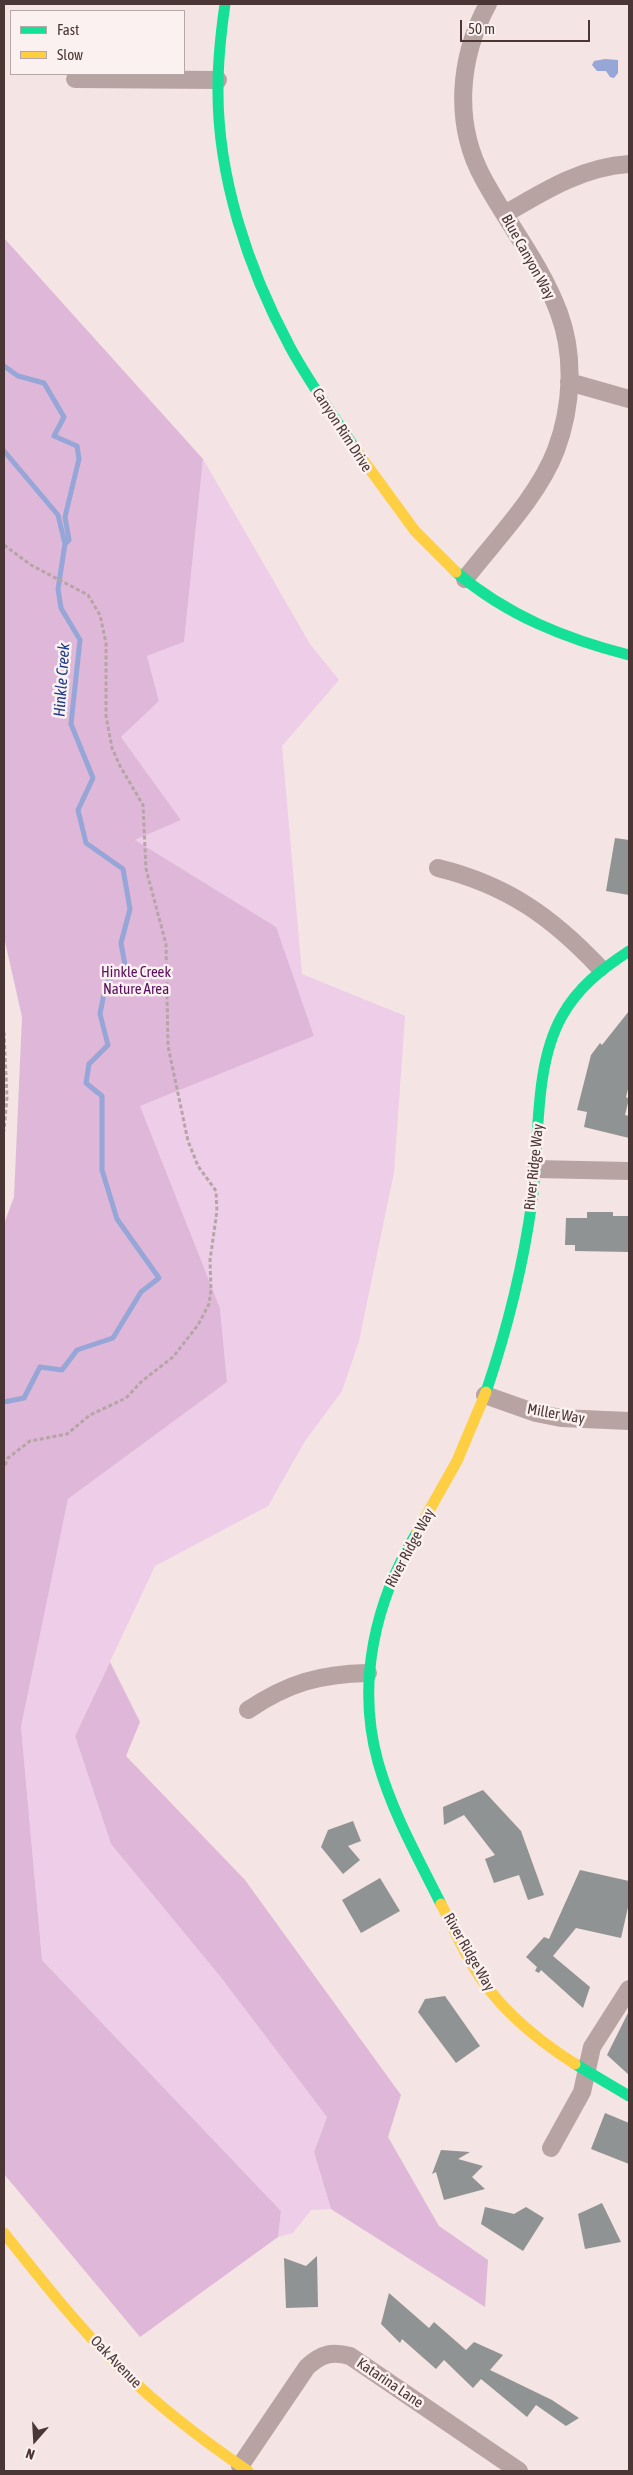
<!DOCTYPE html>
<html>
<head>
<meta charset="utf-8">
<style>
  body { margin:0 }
  #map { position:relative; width:633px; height:2475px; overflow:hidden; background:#f4e4e3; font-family:"Asap Condensed",sans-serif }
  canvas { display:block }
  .frame { position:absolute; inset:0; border:5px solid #4a3735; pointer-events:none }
  .legend { position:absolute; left:10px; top:10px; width:175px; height:65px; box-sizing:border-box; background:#fbf1f0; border:1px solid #b4a7a5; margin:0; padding:6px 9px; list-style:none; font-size:15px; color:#4a3735 }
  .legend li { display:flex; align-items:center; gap:10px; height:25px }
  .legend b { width:25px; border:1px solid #b4a7a5 }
  .north { position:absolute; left:10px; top:2415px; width:50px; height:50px; -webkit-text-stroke:4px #fbf1f0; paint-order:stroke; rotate:199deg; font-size:14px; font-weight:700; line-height:20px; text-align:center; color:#4a3735 }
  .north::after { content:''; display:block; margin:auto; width:18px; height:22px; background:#4a3735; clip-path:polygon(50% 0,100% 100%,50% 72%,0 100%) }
  .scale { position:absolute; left:460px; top:20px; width:130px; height:22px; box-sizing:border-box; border:2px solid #4a3735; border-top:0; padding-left:6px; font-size:15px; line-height:18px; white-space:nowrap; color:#4a3735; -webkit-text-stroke:4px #fbf1f0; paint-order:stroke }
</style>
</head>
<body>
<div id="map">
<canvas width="633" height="2475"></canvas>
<div class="frame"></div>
<ul class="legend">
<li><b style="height:6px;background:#16e098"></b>Fast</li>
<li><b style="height:6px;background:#ffcf43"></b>Slow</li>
</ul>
<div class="north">N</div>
<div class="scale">50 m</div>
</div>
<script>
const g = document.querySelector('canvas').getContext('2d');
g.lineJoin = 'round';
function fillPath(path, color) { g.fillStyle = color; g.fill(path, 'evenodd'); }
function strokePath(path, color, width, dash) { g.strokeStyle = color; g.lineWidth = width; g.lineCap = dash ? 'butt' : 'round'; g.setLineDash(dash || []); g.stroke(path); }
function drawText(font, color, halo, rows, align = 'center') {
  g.font = font + ' "Asap Condensed",sans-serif'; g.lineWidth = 5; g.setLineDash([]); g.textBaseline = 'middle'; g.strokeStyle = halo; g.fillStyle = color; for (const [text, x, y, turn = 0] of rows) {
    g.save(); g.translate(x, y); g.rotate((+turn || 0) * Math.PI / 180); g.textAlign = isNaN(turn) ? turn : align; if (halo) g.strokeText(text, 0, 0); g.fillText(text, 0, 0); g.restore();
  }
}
fillPath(new Path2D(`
  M203,459L310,644L339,680L282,746L302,974L405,1016L394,1172L359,1341L342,1391L305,1441L268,1506L155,1566L75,1736L111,1844L219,1975L327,2117L314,2152L331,2209L311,2210L293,2233L278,2237L281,2211L42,1960L21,1727L68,1499L227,1382L220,1308L140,1106L314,1036L275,927L135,840L181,820L121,737L159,701L147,656L184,642Z`), '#edcde7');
fillPath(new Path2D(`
  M4,238L203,459L184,642L147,656L159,701L121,737L181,820L135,840L276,927L314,1036L140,1106L220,1308L227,1382L68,1499L21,1727L42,1960L281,2211L278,2237L140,2337L4,2174V1224L14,1197L22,1017L4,937Z
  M110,1662L140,1722L126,1756L245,1880L401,2095L388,2137L439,2226L488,2260L485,2307L331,2209L314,2152L327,2117L219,1975L111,1844L75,1736Z`), '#dfb7d9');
fillPath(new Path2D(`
  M605,59L618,60V73L614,78L610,77L606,71H597L592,65L594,61Z`), '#95a6d7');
strokePath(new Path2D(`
  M4,366L18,376L44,383L64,417L54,436L77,446L79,459L65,517L69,540L65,544
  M4,451L58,515L65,544L58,589L61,608L80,640L71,724L93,778L78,810L86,843L123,869L130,909L121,943L125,965L106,983L100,1014L108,1045L89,1064L86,1083L102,1096V1170L117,1219L159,1278L141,1292L113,1338L77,1350L62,1370L40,1367L24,1398L4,1402`), '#95a6d7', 5);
fillPath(new Path2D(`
  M615,838L629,840V895L606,891Z
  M629,1011V1085L626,1097L629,1099L625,1115L629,1116V1138L584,1127L587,1112L577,1110L591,1055L600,1043L602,1045Z
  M587,1212H613V1216H629V1252L575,1251V1245H565L566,1218H587Z
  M483,1790L521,1831L544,1895L528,1900L519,1875L494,1883L485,1859L495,1855L464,1815L444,1825L443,1807Z
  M353,1821L361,1841L348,1846L360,1860L343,1874L321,1847L328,1830Z
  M580,1870L629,1881V1903L621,1938L576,1928L553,1956L590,1987L583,2008L541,1970L539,1973L535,1971L537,1967L526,1957L544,1937L549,1939Z
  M380,1878L400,1911L361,1933L342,1900Z
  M445,1996L480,2046L456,2063L418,2012L425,1999Z
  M629,2011V2075L607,2055Z
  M605,2113L629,2123V2164L591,2149Z
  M441,2150L470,2152L458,2159L483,2166L472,2177L485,2189L444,2200L436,2172L432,2174Z
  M602,2203L621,2242L585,2249L578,2214Z
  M485,2207L514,2214L526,2207L544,2218L523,2251L481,2224Z
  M317,2256L318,2307L286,2308L284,2258L306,2266Z
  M389,2293L429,2328L434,2322L466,2350L474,2342L503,2355L490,2370L552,2400L579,2418L566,2426L536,2405L527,2417L481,2379L473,2388L444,2360L436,2369L402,2339L400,2343L381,2324Z`), '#909393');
strokePath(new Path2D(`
  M4,545L31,565L88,595L100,615L106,643V716L112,748L120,766L143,805L146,869L166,944L168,1046L188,1141L198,1166L216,1191L217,1211L210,1260L211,1290L209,1304L198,1325L173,1357L142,1381L126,1398L90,1415L67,1434L30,1441L8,1458L4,1468
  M4,1032L7,1097L4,1131`), '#b5a5a4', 3, [4, 2.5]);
strokePath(new Path2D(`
  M75,79L218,80
  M505,214C544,191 582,167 629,164
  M569,382L629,399
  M465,579C495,540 538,497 556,450C572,407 575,356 559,313C541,264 507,223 483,178C453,123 459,57 488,4
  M438,868C507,885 552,917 600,968
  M536,1169L629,1171
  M485,1395L536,1413L561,1418L629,1421
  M248,1710C288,1683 320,1674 368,1673
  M551,2148L582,2092L592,2047L629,1989
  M240,2466L307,2367C321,2354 332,2351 350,2356L519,2471`), '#b7a3a2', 18);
strokePath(new Path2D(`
  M225,4C221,32 218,59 218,87C217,176 248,269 290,347C310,384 335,418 358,453
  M456,572C506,615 566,639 629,655
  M486,1392C507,1330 523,1267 532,1201C540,1144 533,1067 562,1016C578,987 602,969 629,951
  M417,1532C375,1601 356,1683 378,1762C392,1812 418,1858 441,1904
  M575,2064L629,2096`), '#16e098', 11);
strokePath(new Path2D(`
  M358,453L415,531L456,572
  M417,1532L457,1461L486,1392
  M441,1904C451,1923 460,1944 471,1963C495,2005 534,2038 575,2064
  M4,2233C42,2281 80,2329 123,2371C161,2409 204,2441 248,2471`), '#ffcf43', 11);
drawText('15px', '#4a3735', '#fbf1f0', [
  ["Blue Canyon Way",528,257,61],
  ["Canyon Rim Drive",342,430,57],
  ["River Ridge Way",534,1167,-84],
  ["Miller Way",556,1414,10],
  ["River Ridge Way",410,1548,-62],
  ["River Ridge Way",469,1952,60],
  ["Oak Avenue",116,2362,46],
  ["Katarina Lane",390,2383,34]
]);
drawText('15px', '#59105f', '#fbf1f0', [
  ["Hinkle Creek",136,972],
  ["Nature Area",136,989]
]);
drawText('italic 16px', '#1c3b8c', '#fbf1f0', [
  ["Hinkle Creek",62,680,-86]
]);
</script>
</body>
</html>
